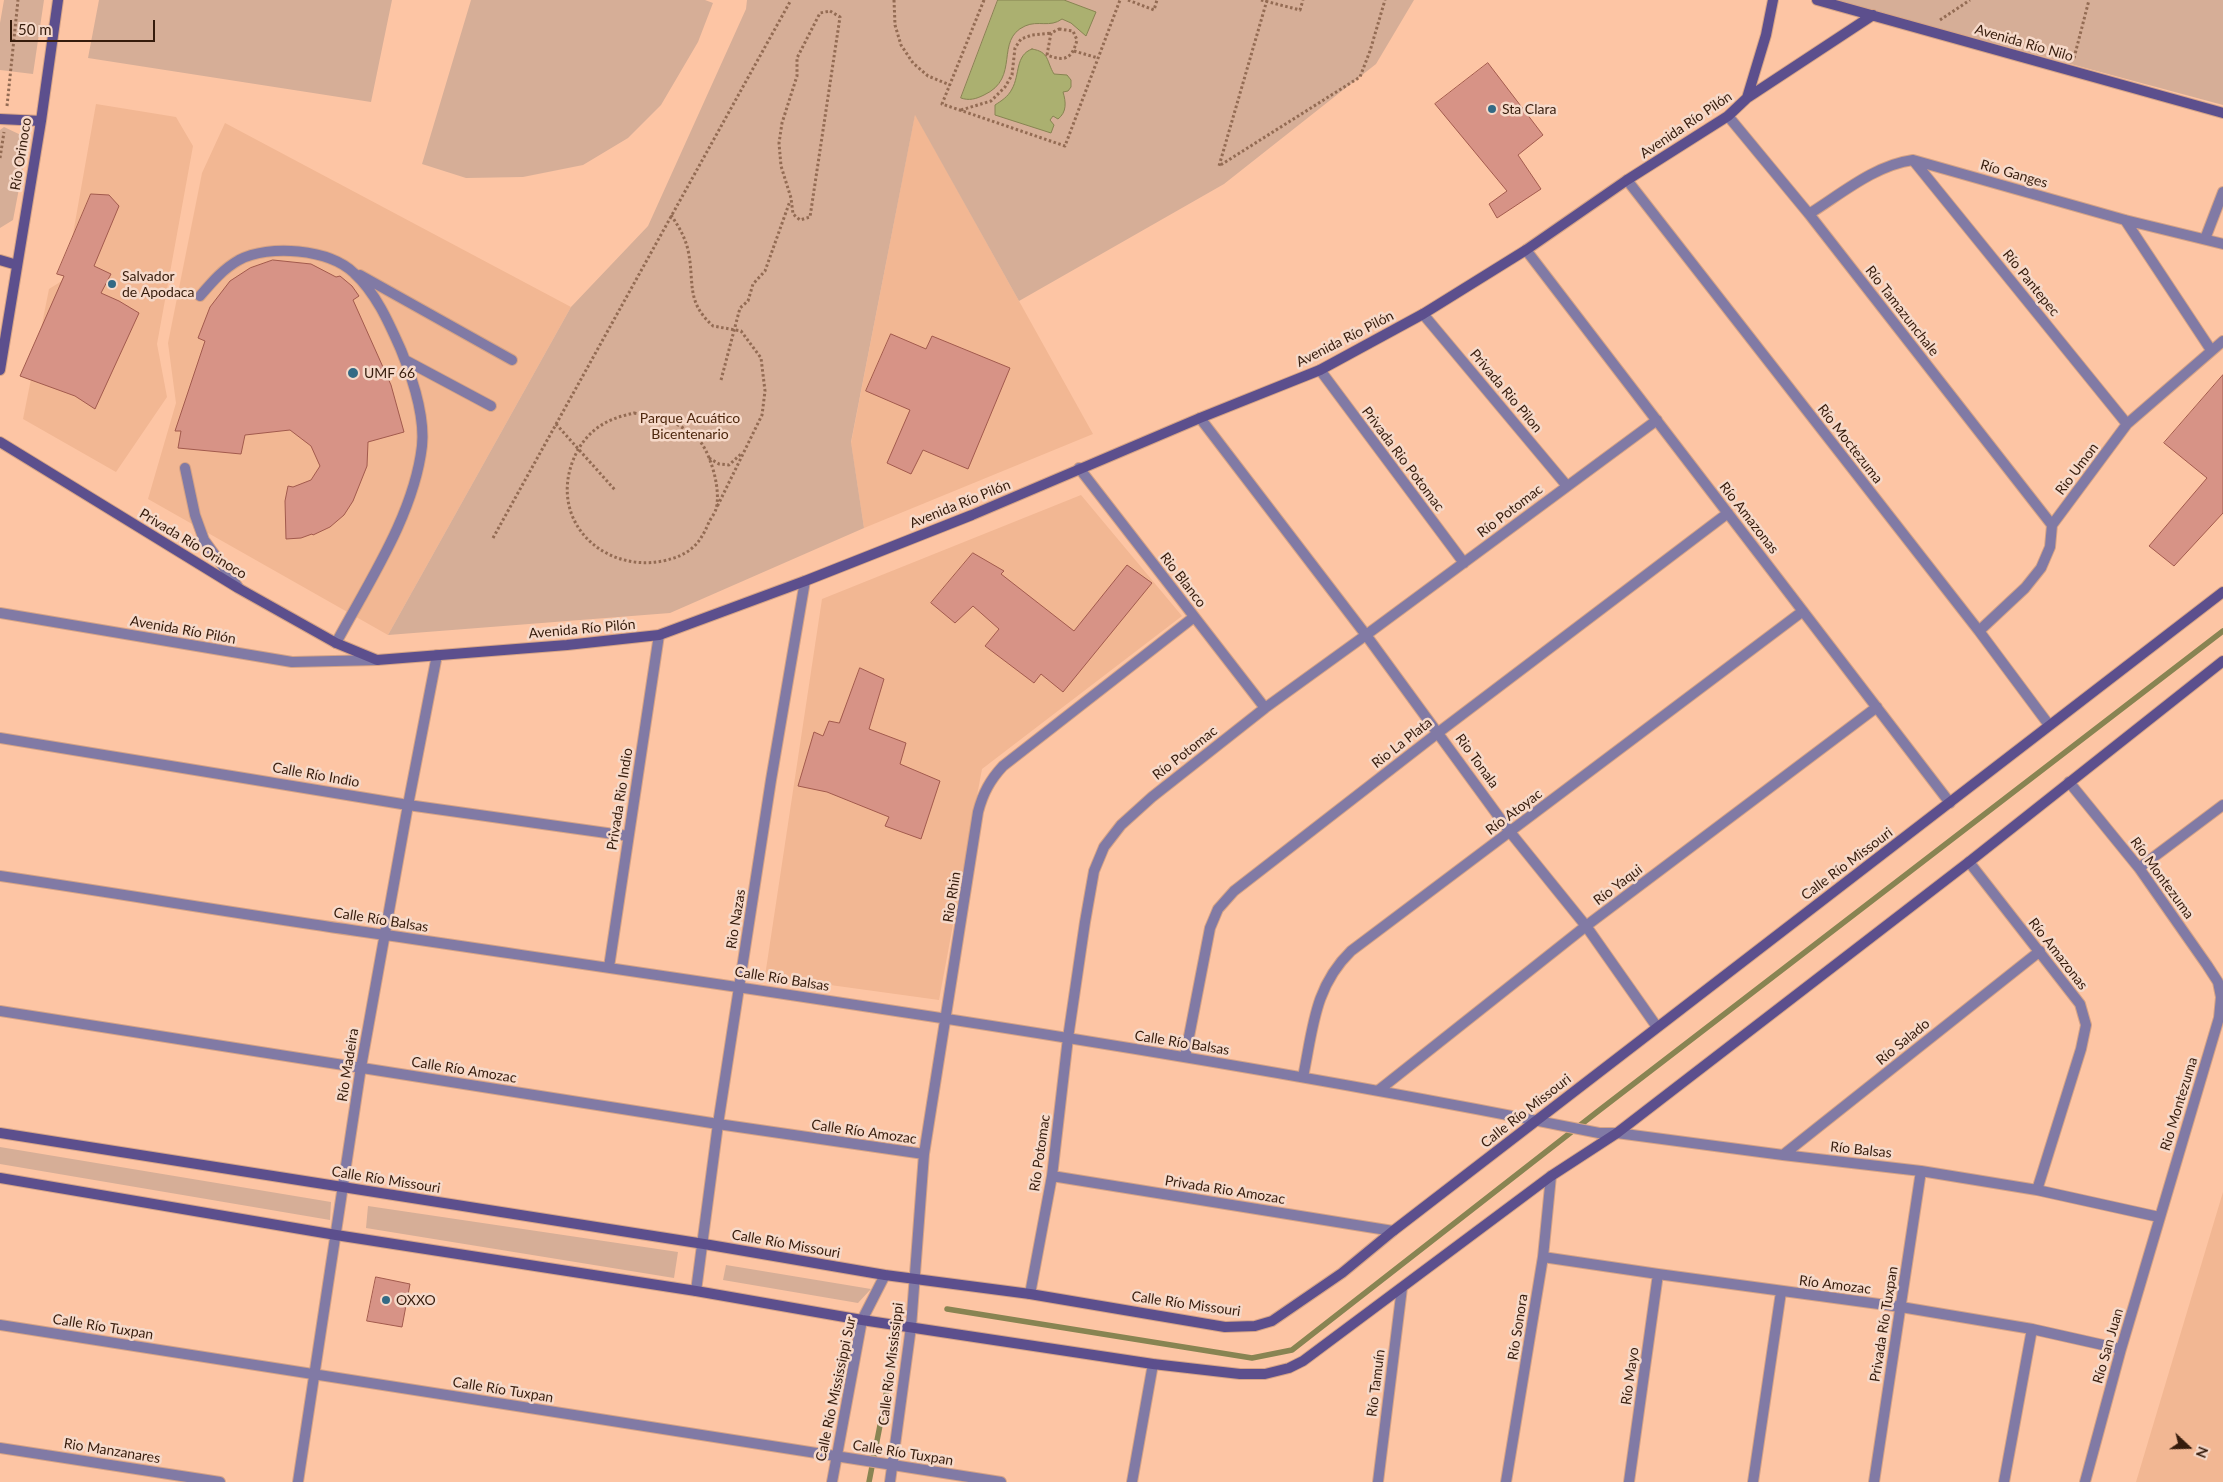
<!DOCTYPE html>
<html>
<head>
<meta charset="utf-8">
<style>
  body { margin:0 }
  #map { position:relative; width:2223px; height:1482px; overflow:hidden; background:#fdc5a4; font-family:Lato,sans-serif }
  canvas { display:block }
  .north { position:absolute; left:2163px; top:1422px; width:50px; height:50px; -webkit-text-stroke:4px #f6d9c9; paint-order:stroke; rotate:111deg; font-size:14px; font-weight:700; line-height:20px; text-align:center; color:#361c0c }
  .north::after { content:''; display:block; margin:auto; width:18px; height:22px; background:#361c0c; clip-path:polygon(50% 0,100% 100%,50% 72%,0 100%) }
  .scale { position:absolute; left:10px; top:20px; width:145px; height:22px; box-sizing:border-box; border:2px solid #361c0c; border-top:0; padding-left:6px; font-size:15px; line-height:18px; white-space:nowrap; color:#361c0c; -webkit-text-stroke:4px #f6d9c9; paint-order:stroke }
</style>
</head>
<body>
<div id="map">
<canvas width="2223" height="1482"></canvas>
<div class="north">N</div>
<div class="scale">50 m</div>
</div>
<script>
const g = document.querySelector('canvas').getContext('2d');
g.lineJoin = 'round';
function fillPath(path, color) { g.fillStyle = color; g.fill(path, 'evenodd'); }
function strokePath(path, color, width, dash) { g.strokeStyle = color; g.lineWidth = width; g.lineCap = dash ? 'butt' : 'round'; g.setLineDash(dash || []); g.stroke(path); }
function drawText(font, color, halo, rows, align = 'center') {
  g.font = font + ' Lato,sans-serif'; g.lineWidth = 5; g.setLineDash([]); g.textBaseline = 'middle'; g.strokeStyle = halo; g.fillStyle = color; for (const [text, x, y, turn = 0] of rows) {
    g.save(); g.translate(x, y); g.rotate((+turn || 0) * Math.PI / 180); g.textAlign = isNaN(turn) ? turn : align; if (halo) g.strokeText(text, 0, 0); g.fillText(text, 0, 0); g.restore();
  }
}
fillPath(new Path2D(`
  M96,104L176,117L193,146L157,344L167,397L116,472L23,419L49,289L65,279Z
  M915,114L1093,434L864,528L851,443Z
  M225,123L571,307L388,635L148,499L176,403L168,343L202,173Z
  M1081,495L1182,616L982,769L939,1000L765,976L822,599Z
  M2223,1192V1482H2136Z`), '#f2b793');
fillPath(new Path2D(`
  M4,0H44L33,74L0,70V23Z
  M99,0H392L371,102L88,58Z
  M471,0H705L713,3L698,42L661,105L628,138L583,165L523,177L466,178L422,164Z
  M747,0H1414L1376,64L1224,184L1019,301L915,115L851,442L864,528L670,613L388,635L571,307L648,226L746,9Z
  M1833,0H2223V105Z
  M4,127L23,136L26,152L13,220L0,228V130Z
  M0,1147L331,1202L330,1220L0,1164Z
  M368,1206L678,1252L674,1278L366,1228Z
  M726,1265L871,1289L858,1303L723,1280Z`), '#d6ae97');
const water = new Path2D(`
  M998,0H1064L1096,12L1086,36L1071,23L1062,19C1050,28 1038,20 1025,26C994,40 1021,78 984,95C976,99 969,101 961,98Z
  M1032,49C1050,52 1046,61 1054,74L1067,75L1071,80V87L1068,91L1063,92C1066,102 1067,112 1058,119L1053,116L1050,120L1054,125L1051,133L995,115V105C1001,101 1008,97 1012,89C1020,75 1015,55 1032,49Z`);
fillPath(water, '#abb070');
strokePath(water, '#888452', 1);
strokePath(new Path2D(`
  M947,1309L1252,1358L1292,1350L1597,1112L2223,631
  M869,1482L895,1348`), '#888452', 5.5);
const building = new Path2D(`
  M1488,63L1543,135L1518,155L1541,189L1497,218L1489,204L1507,191L1435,104Z
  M91,194L109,195L119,206L94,266L111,274L101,293L119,301L139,313L95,409L75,396L20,376L64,276L57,274Z
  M273,260L311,264L336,277L340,276L352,286L359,296L353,300L391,385L404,432L368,442L367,466L353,501L344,515L330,527L313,535L312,534L301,538L286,539L285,501L288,486L293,487L311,480L320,466L311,446L290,430L245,435L241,454L178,448L181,431H175L205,341L198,338L210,307L230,281L250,268Z
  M891,334L926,349L932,336L1010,368L968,469L923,450L911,474L887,463L910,410L866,391Z
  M2223,375V513L2174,566L2149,546L2207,478L2164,443Z
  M973,553L1004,571L1001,574L1074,631L1127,565L1152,583L1063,692L1041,674L1034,683L985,646L999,629L973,606L955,623L931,603Z
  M860,668L884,679L869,729L906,743L900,764L940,781L921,839L885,826L889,817L827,792L798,786L814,732L823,736L829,721L839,723Z
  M376,1277L410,1284L402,1327L367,1321Z`);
fillPath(building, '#d79386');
strokePath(building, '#a25a4d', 1);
const lane = new Path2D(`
  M360,275L512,360
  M200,296C212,282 223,269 239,260C269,244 329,249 354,273C376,293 389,323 401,350C412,377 425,417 422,446C414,515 368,583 336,643
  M405,360L491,406
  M185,468L195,515L204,540L238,587`);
const street = new Path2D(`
  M1728,116L1809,214L2052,525
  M1913,160L2127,424
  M1627,180L1979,631L2049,725
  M1809,214C1841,194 1875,165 1913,160L2125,220L2223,244
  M2125,220L2211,350
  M2205,239L2223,192
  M1526,250L1950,803
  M1423,314L1567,486
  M1320,370L1464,563
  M1200,418L1366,635L1510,832L1586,926L1657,1027
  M1079,468L1265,708
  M0,613L292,662L377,660
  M1979,631L2025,588L2041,568L2050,547L2052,525L2127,424L2223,341
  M0,738L408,805L628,836
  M2069,782L2139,868L2207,965L2218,982L2221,997L2219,1018L2121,1349L2085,1482
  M1969,862L2080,1004L2086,1025L2081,1049L2037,1190
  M2139,868L2223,805
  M0,876C129,895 257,917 386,935C791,995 1197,1052 1599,1133H1617L1783,1155L1921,1171L2037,1190L2159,1217
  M609,967L659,635
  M0,1011L718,1124L924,1154
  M1185,1057L1210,928L1218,909L1234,891L1439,732L1728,513
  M1303,1077C1313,1029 1314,987 1351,951L1803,611
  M1379,1090L1586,926L1877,707
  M1783,1155L2040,951
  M1052,1176L1393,1231
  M1543,1257L1658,1274L1901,1307L2032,1329L2121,1349
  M696,1291L718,1124L771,780L805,581
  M1030,1294L1052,1176L1068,1038L1085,922L1094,871L1104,847L1121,825L1152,797L1265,708L1366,635L1657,420
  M0,1325L1001,1482
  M0,1448L220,1482
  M298,1482L361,1067L408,805L437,655
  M832,1482L862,1320L885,1275
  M890,1482L911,1327L924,1154L978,812C983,793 990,780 1003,766L1194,617
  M1132,1482L1153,1364
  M1378,1482L1402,1288
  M1506,1482L1543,1257L1551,1176
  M1629,1482L1658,1274
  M1753,1482L1781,1292
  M1874,1482L1921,1171
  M2004,1482L2032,1329`);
const secondary = new Path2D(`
  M1817,0L2223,113
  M1747,98L1873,15
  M0,119L41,121
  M0,260L17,265
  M0,370L41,121L58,0
  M0,442L238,588L336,643L377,660L567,645L659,635L805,581L972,515L1200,418L1320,370L1423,314L1526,250L1627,180L1728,116L1747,98L1766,35L1773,0
  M0,1133L704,1244L885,1275L1030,1294L1225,1327L1255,1326L1272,1321L1342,1273L1393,1231L2223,592
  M0,1178L336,1235L696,1291L862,1320L1153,1364L1240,1374H1265L1289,1368L1303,1361L1551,1176L1617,1133L1969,862L2223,661`);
strokePath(lane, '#d5a386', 12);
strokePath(street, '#d5a386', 12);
strokePath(secondary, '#d5a386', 12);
strokePath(new Path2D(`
  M894,0L895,25L901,45L913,63L928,76L950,85
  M984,0L942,104L1065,146L1120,0
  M1128,0L1154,10L1157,0
  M1261,0L1300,10L1303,0
  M1267,0L1219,166L1360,77L1370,51L1385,0
  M830,11L840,17L810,217L800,220L793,214L791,198L781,166L779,143L782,123L797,76V58L820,13Z
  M1940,20L1970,0
  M1059,29L1073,31L1077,40C1072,59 1065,62 1047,55L1051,33Z
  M1074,51L1098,58
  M2074,58L2089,0
  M7,106L18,0
  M961,110L991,101L1005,87L1012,75L1015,48L1021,39L1032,35L1051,33
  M0,158L4,132
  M671,215C679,227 685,237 688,250C695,282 685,301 713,326L741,331L761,358L765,391L762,415L717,507
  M721,380L740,308L748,301L753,284L765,271L790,201
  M634,413C644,415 655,415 664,418C676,423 695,434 702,444C712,459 721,491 716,509C715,513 711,518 709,522C699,546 689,555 663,561C601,573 548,519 574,458C580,443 593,428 609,421C617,417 626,415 634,413Z
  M556,424L615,490
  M709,458L719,464L729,465L742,453
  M493,538L791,0`), '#936b53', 3, [2.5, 2.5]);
strokePath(lane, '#817aa5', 10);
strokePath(street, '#817aa5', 10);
strokePath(secondary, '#5c4f8d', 10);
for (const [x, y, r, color] of [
  [1492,109,5,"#336a85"],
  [112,284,5,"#336a85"],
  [353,373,6,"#336a85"],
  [386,1300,5,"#336a85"]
]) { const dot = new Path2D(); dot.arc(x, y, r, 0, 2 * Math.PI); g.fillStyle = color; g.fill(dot); strokePath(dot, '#f6d9c9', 2); }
drawText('14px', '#361c0c', '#f6d9c9', [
  ["Avenida Río Nilo",2024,43,16],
  ["Avenida Río Pilón",1686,125,-34],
  ["Río Orinoco",21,154,-81],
  ["Río Ganges",2014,174,16],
  ["Río Pantepec",2031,283,51],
  ["Río Tamazunchale",1902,311,52],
  ["Avenida Río Pilón",1345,339,-27],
  ["Privada Rio Pilon",1506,391,50],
  ["Río Moctezuma",1850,444,52],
  ["Privada Rio Potomac",1403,459,53],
  ["Rio Umon",2077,469,-53],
  ["Avenida Río Pilón",960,504,-22],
  ["Río Potomac",1510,511,-37],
  ["Río Amazonas",1749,518,52],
  ["Privada Río Orinoco",193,544,31],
  ["Rio Blanco",1183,580,52],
  ["Avenida Río Pilón",582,629,-5],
  ["Avenida Río Pilón",183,630,10],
  ["Rio La Plata",1402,743,-38],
  ["Río Potomac",1185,753,-38],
  ["Rio Tonala",1477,761,54],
  ["Calle Río Indio",316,775,10],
  ["Privada Rio Indio",620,799,-81],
  ["Río Atoyac",1514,812,-37],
  ["Calle Río Missouri",1847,864,-37],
  ["Río Montezuma",2162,878,54],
  ["Río Yaqui",1618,885,-37],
  ["Rio Rhin",952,897,-81],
  ["Rio Nazas",736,919,-81],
  ["Calle Río Balsas",381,920,9],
  ["Río Amazonas",2058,954,52],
  ["Calle Río Balsas",782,979,9],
  ["Río Salado",1903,1042,-39],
  ["Calle Río Balsas",1182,1043,9],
  ["Río Madeira",348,1065,-81],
  ["Calle Río Amozac",464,1070,9],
  ["Rio Montezuma",2179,1104,-73],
  ["Calle Río Missouri",1526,1111,-38],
  ["Calle Río Amozac",864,1132,8],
  ["Río Balsas",1861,1150,6],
  ["Río Potomac",1040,1153,-82],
  ["Calle Río Missouri",386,1180,9],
  ["Privada Rio Amozac",1225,1190,9],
  ["Calle Río Missouri",786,1244,10],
  ["Río Amozac",1835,1285,7],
  ["Calle Río Missouri",1186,1304,8],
  ["Privada Río Tuxpan",1884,1324,-81],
  ["Calle Río Tuxpan",103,1327,9],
  ["Río Sonora",1518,1327,-81],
  ["Río San Juan",2108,1346,-74],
  ["Calle Río Mississippi",891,1364,-83],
  ["Río Mayo",1630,1376,-82],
  ["Río Tamuín",1376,1383,-83],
  ["Calle Río Mississippi Sur",836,1389,-78],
  ["Calle Río Tuxpan",503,1390,9],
  ["Rio Manzanares",112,1451,9],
  ["Calle Río Tuxpan",903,1453,9]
]);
drawText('14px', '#361c0c', '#f6d9c9', [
  ["Sta Clara",1502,109],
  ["Salvador",122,276],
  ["de Apodaca",122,292],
  ["UMF 66",364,373],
  ["OXXO",396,1300]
], 'left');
drawText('14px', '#4e270d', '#f6d9c9', [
  ["Parque Acuático",690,418],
  ["Bicentenario",690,434]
]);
</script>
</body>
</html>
